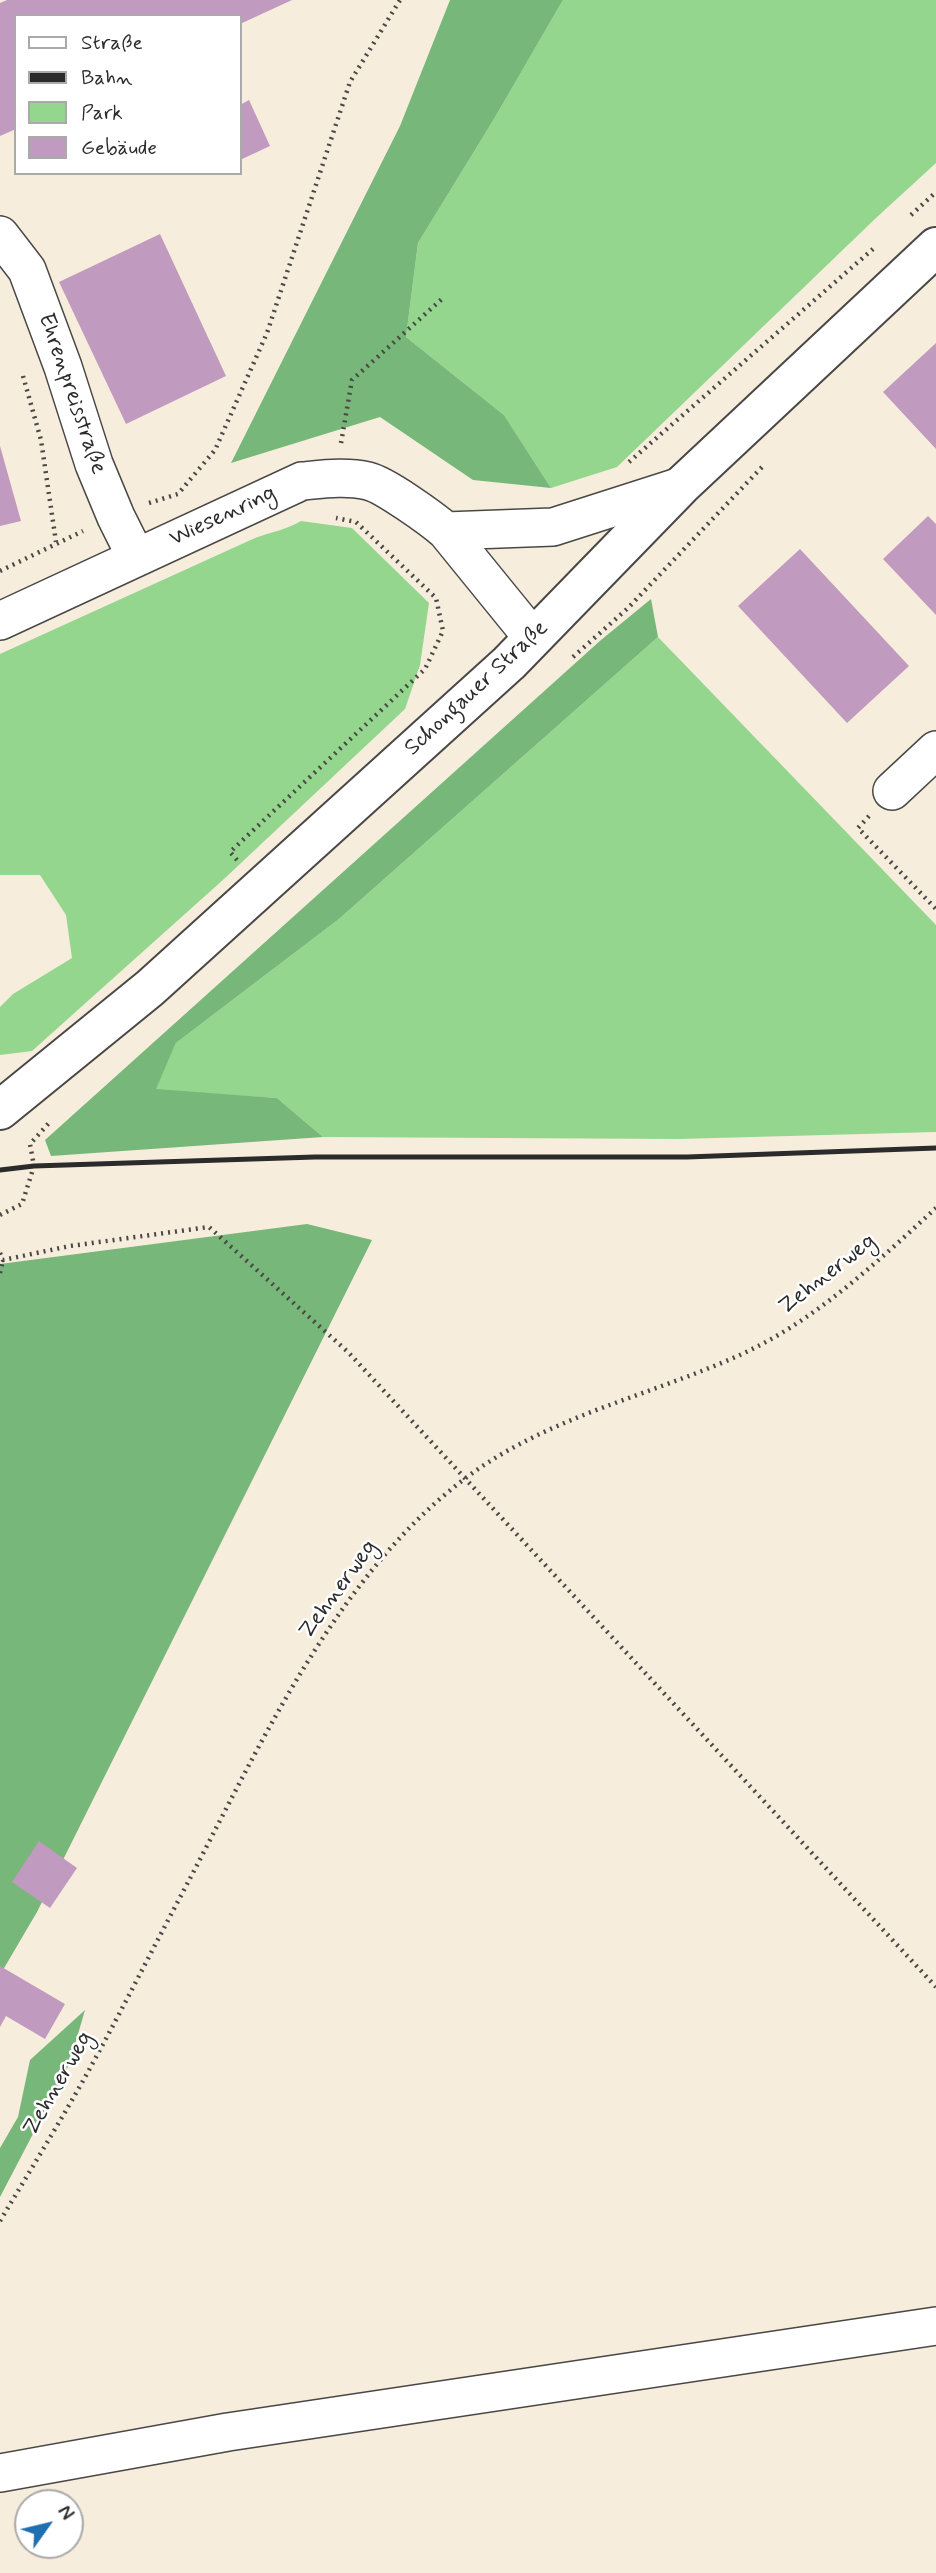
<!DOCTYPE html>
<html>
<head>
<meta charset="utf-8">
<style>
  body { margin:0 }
  #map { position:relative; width:936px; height:2573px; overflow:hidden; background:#f7eddc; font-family:Mynerve,sans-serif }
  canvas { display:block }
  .legend { position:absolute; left:14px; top:14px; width:228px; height:161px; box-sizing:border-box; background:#fff; border:2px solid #aaa; margin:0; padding:9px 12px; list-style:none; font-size:21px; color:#2b2b2b }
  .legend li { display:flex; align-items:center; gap:14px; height:35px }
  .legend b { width:35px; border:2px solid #aaa }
  .north { position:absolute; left:14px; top:2489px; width:70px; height:70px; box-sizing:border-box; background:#fff; border:2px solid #aaa; border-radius:50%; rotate:56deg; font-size:19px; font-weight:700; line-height:28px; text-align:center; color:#2b2b2b }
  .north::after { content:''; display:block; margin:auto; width:24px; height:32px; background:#1f6fb2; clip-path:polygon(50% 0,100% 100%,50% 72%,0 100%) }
</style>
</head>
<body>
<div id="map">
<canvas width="936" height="2573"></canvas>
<ul class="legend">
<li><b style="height:9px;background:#fff"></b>Straße</li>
<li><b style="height:9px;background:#2b2b2b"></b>Bahn</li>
<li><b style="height:19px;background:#94d68e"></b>Park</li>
<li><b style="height:19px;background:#c19abf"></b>Gebäude</li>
</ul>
<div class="north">N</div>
</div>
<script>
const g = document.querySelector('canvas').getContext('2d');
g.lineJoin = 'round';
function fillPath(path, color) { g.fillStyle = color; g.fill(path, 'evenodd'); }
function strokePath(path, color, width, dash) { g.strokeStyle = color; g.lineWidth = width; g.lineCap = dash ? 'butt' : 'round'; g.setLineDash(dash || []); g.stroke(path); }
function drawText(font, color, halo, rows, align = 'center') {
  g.font = font + ' Mynerve,sans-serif'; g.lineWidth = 5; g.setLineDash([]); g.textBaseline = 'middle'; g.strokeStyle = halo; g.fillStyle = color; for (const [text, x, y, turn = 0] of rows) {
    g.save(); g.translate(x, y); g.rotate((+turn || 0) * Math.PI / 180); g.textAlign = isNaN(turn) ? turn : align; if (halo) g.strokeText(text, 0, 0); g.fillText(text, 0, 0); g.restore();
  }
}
fillPath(new Path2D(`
  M563,0H936V163L876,218L617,467L551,488L504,415L406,337L418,243L494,119Z
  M301,521L352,528L429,603L420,665L405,709L224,879L32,1051L0,1055V1007L13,994L72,958L66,915L40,875H0V654L255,538C271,532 286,530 301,521Z
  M658,637L936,925V1132L678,1139L323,1137L277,1098L155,1090L176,1043L339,919Z`), '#94d68e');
fillPath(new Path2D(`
  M450,0H563L494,119L418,243L406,337L504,415L551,488L473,480L380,417L231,463L400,126Z
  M651,599L658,637L339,919L176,1043L156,1089L277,1098L323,1137L51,1156L45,1140L601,640Z
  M307,1224L372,1240L37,1912L0,1975V1264Z
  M85,2010L69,2065L0,2197V2148L18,2117L30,2060Z`), '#77b779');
fillPath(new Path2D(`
  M7,0H292L240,24V16H16V129L0,136V3Z
  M249,100L270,146L240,160V105Z
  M160,234L226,376L126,424L59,282Z
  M936,343V449L883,392Z
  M0,446L21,521L0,526Z
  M928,516L936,524V615L883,559Z
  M800,549L909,666L847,723L738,606Z
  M39,1841L77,1868L50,1908L12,1882Z
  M0,1966L65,2004L45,2039L6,2016L0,2027Z`), '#c19abf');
const minor = new Path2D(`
  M0,235L27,270L63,367L94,464L116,517L136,557
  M446,531L553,527L681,486
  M0,621L302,481C324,479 346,476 368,481C385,485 432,519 446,531L533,638
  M892,791L936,750
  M0,2473L228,2432L936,2326`);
const major = new Path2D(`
  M0,1110L150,988L509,663L681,486L936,247`);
strokePath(minor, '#4a4846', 40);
strokePath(major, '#4a4846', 42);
strokePath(new Path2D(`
  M911,215L936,192
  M23,376L41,440L56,542
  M341,443L352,380L443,298
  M629,462L873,249
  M149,503L178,494L215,450L267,333L350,82L400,0
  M0,571L83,531
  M573,657L628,608L762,467
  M869,816L858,828L936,909
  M237,860L230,852L425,669L443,631L436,598L356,522L336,518
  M0,1215L22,1204L34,1166L30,1144L49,1123
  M0,1253L3,1260L70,1246L209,1227L348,1352L936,1987
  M0,1273L3,1260
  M0,2221C28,2174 57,2127 84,2079C119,2016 151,1952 185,1888C260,1746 336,1575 467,1477C549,1416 650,1396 742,1354C816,1320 877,1262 936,1208`), '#4a4846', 4.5, [2, 5]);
strokePath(minor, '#fff', 37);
strokePath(major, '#fff', 38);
strokePath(new Path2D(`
  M0,1170L34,1166L315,1157H687L936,1148`), '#2b2b2b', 5);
drawText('23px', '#2b2b2b', '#fff', [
  ["Ehrenpreisstraße",71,394,71],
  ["Wiesenring",223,517,-25],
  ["Schongauer Straße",477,689,-43],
  ["Zehnerweg",828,1275,-38],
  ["Zehnerweg",339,1590,-54],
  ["Zehnerweg",59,2084,-60]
]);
</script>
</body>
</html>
